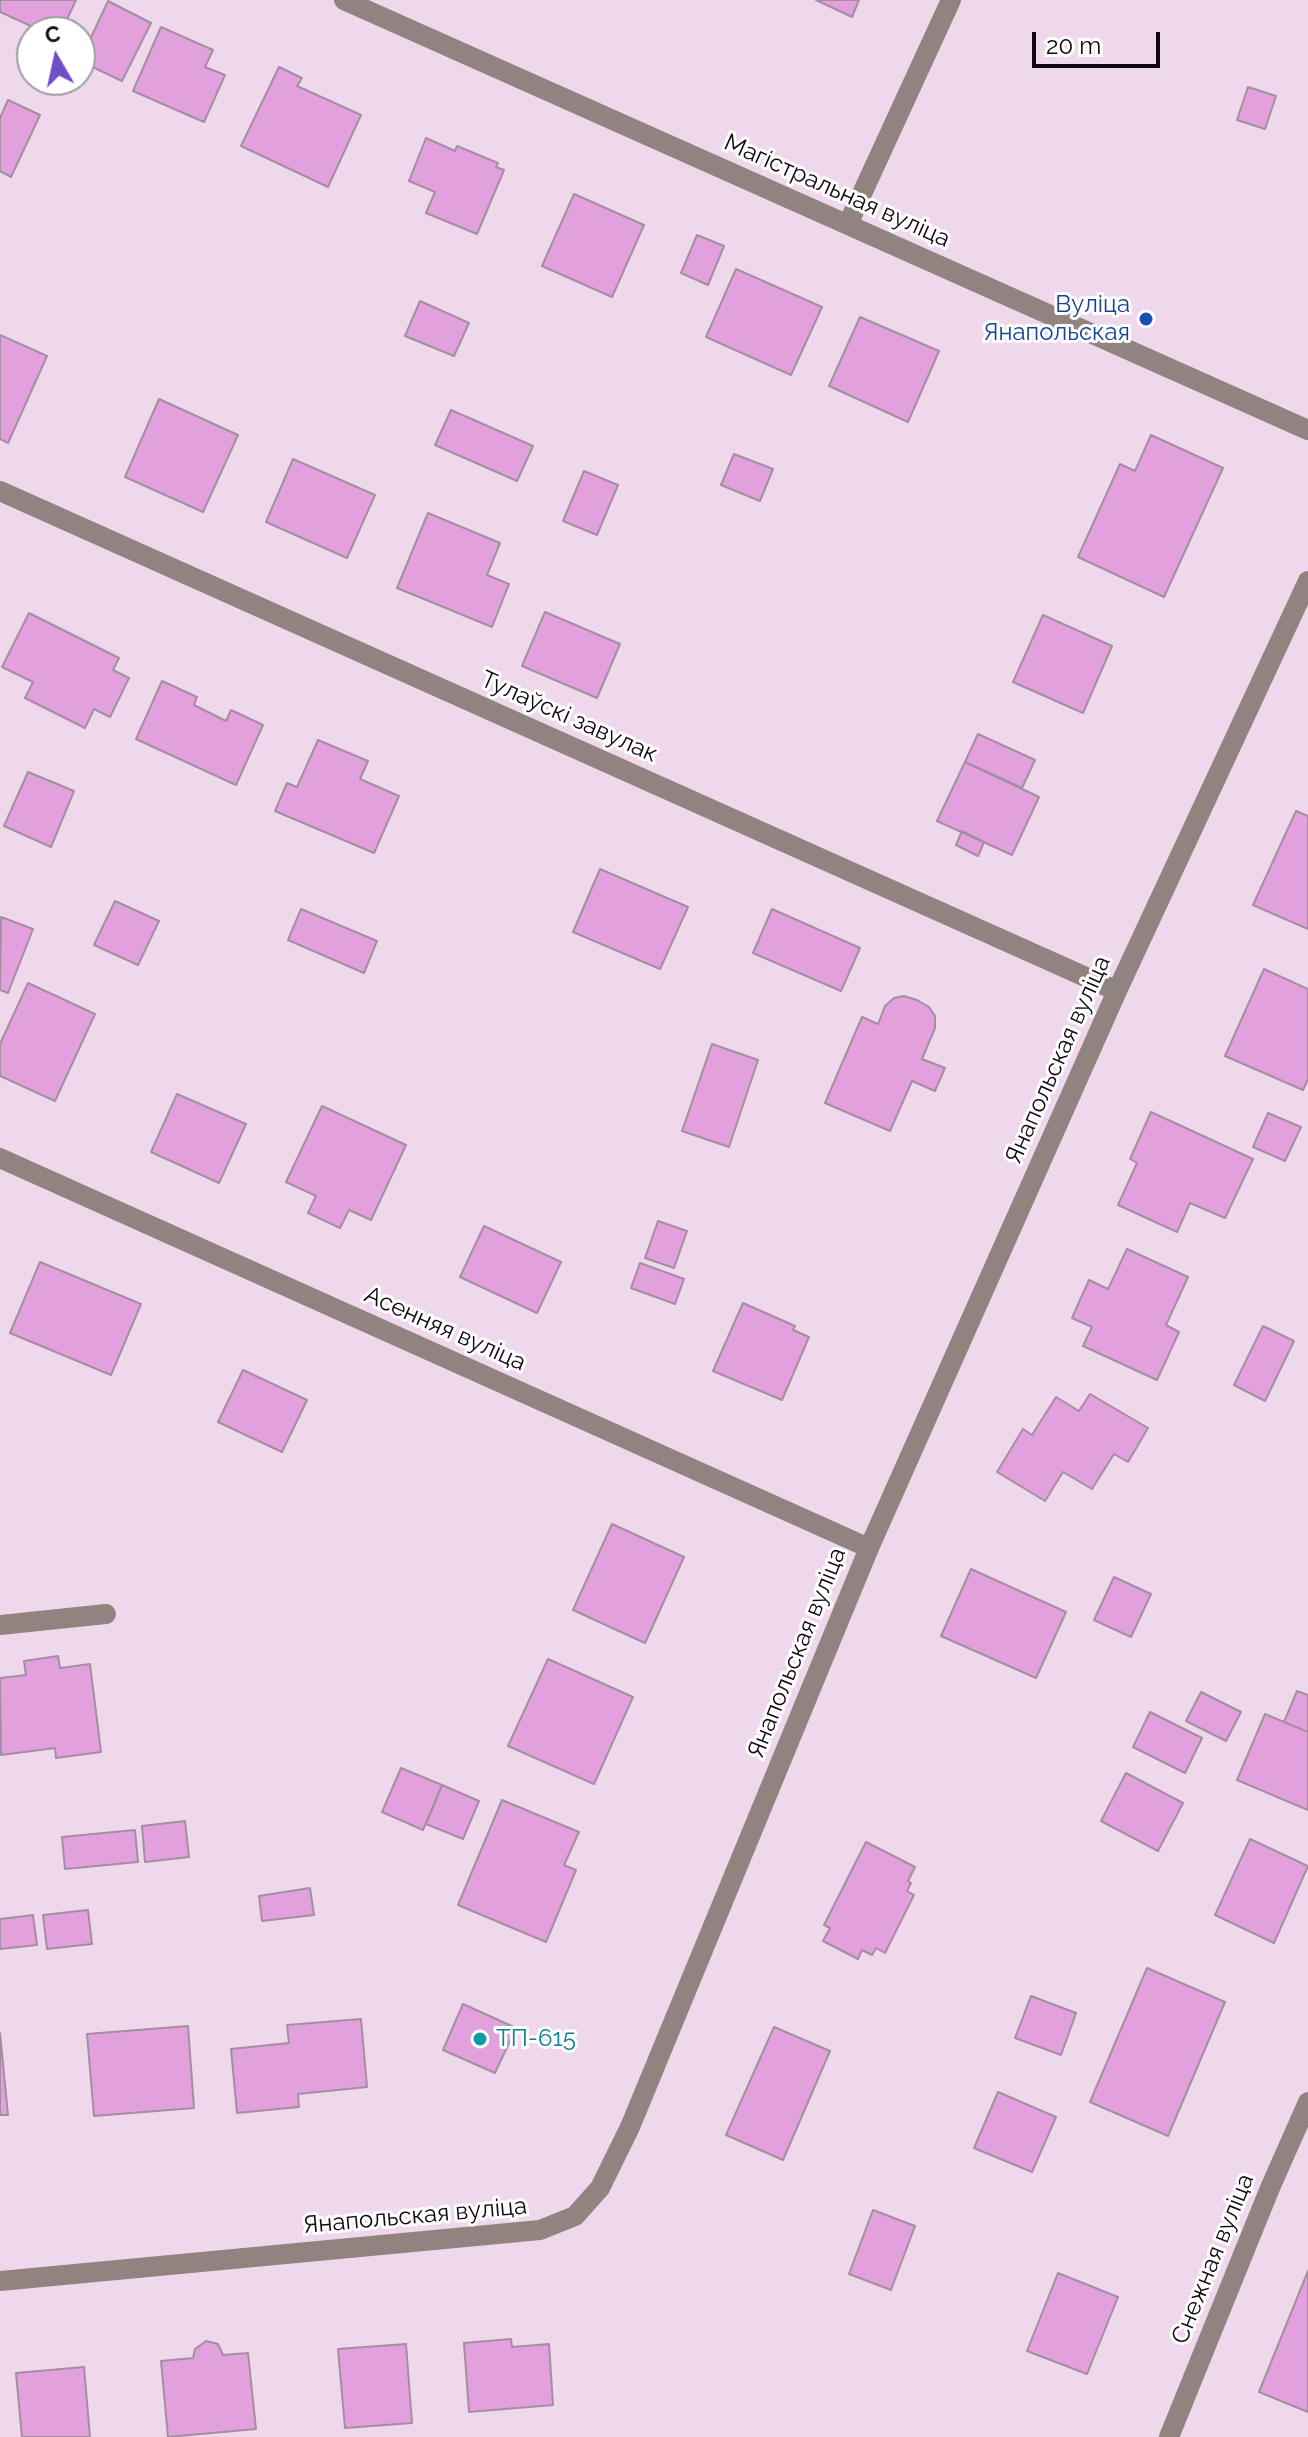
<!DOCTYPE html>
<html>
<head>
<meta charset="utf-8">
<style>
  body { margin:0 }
  #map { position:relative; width:1308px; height:2437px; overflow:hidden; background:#efd7ec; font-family:Raleway,sans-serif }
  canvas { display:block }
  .north { position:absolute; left:16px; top:16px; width:80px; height:80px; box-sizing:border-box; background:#fff; border:2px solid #9f9d9f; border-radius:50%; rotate:351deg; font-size:22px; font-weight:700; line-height:32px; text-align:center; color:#100910 }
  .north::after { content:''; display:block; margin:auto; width:28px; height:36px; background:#714ec7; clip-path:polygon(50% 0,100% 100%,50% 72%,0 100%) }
  .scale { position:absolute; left:1032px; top:32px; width:128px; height:36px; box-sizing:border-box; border:4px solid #100910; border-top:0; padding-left:10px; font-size:24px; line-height:28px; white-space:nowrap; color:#100910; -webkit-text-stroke:6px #fff; paint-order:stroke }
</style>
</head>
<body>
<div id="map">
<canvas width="1308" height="2437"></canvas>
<div class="north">С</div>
<div class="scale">20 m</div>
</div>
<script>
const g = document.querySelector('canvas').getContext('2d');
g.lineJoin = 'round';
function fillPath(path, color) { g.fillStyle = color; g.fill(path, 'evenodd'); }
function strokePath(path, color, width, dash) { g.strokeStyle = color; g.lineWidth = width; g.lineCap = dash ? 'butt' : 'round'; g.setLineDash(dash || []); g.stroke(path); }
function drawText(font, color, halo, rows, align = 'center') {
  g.font = font + ' Raleway,sans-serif'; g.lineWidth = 6; g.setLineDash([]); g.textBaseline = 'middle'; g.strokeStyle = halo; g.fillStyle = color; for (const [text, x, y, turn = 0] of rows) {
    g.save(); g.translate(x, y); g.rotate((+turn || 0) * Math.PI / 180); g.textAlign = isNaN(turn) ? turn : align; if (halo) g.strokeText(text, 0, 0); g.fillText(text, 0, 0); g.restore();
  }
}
const building = new Path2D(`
  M0,0H76L61,32H44L0,12Z
  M816,0H859L852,17Z
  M108,1L151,23L122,81L80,61Z
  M161,27L213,50L205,67L225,75L204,122L133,91Z
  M279,67L302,78L297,86L361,115L328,187L241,146Z
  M1248,87L1276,96L1265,129L1237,120Z
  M8,100L40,115L11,177L0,171V118Z
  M426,138L455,151L457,146L498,163L496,167L504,170L477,234L426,213L435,192L409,181Z
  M574,194L644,225L612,297L542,266Z
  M697,235L724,246L708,285L681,273Z
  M736,269L822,307L791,375L706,337Z
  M420,301L469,323L454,356L405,336Z
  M860,317L939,351L908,422L829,386Z
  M0,335L47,356L8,443L0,439Z
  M159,399L238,435L203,512L125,477Z
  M451,410L533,446L517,481L435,445Z
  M1151,435L1223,468L1164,597L1078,557L1120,464L1135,471Z
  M734,454L773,469L760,501L721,485Z
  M293,459L375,495L347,558L266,522Z
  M584,471L618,485L597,535L563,521Z
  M428,513L500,543L487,575L509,584L492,627L397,588Z
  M545,612L620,644L597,698L522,666Z
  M29,613L119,658L113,670L129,678L110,717L94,709L85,728L25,698L33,682L2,667Z
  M1043,615L1112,646L1083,713L1013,682Z
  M162,681L197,697L194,705L226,721L231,710L263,725L236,785L136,739Z
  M978,734L1035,760L1022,788L965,762Z
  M318,740L368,761L360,779L399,796L374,853L275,811L287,783L297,787Z
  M965,762L1039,797L1012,855L937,821Z
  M28,772L74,791L51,847L4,826Z
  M1296,811L1308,816V929L1253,905Z
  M962,831L984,842L978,856L956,845Z
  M600,869L688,907L660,969L573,932Z
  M115,901L159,921L138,965L94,945Z
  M301,909L377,941L364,973L288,940Z
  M772,909L860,948L841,991L753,953Z
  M1,917L33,929L8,993L0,990Z
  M1264,969L1308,989V1079L1303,1090L1225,1056Z
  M28,983L95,1014L55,1101L0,1076V1044Z
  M904,996L917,1000L929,1007L935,1016V1028L922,1059L945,1068L935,1091L912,1081L890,1131L825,1103L862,1017L878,1024L885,1006L894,998Z
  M712,1044L758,1060L729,1147L682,1131Z
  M177,1094L246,1124L219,1183L151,1152Z
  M322,1106L406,1145L371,1220L349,1210L340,1228L308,1213L316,1196L286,1182Z
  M1151,1112L1253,1159L1225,1218L1190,1203L1177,1232L1118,1205L1137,1163L1130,1159Z
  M1268,1113L1301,1127L1285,1161L1253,1147Z
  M658,1221L687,1231L674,1268L645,1258Z
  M484,1226L561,1262L537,1313L460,1277Z
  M1127,1249L1188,1277L1166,1325L1179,1332L1157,1380L1083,1346L1092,1327L1072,1318L1089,1280L1108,1289Z
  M40,1262L141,1304L111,1375L10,1333Z
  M640,1263L684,1279L675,1304L631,1288Z
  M743,1303L795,1326L793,1330L809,1337L782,1400L713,1371Z
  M1263,1326L1294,1341L1265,1401L1234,1385Z
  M243,1370L307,1400L282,1452L218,1422Z
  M1090,1394L1148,1428L1128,1462L1114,1454L1092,1489L1063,1472L1045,1501L997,1472L1023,1429L1032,1435L1056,1397L1079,1411Z
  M612,1524L684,1557L645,1643L573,1610Z
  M971,1569L1066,1612L1036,1678L941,1636Z
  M1114,1577L1151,1594L1131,1637L1094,1620Z
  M58,1656L60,1668L90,1664L101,1752L56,1758L55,1748L1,1755L0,1678L26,1675L24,1661Z
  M548,1659L633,1697L594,1784L508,1746Z
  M1297,1691L1308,1695V1732L1284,1722Z
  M1201,1692L1241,1712L1226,1741L1186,1721Z
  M1150,1712L1202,1738L1185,1773L1133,1747Z
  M1265,1714L1308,1732V1810L1237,1780Z
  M401,1768L442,1785L423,1830L382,1812Z
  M1126,1773L1183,1803L1158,1851L1101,1821Z
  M442,1785L479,1801L463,1839L426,1824Z
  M502,1800L579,1832L564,1865L576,1870L546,1942L458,1905Z
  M185,1821L189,1857L145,1862L142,1826Z
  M135,1830L138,1862L65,1869L62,1837Z
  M1250,1839L1308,1866L1274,1943L1215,1915Z
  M866,1842L915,1867L908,1881L911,1883L907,1891L914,1895L885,1953L876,1948L872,1955L862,1950L858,1959L823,1941L830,1928L824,1925Z
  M310,1888L314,1915L262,1921L259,1896Z
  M88,1910L92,1944L47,1949L43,1915Z
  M33,1915L37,1945L0,1949V1919Z
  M1147,1968L1225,2002L1168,2136L1090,2102Z
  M1031,1996L1076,2013L1061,2055L1015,2038Z
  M463,2004L516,2028L495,2073L443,2050Z
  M361,2019L367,2087L298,2094L299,2107L237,2113L231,2049L289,2043L287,2025Z
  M188,2026L194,2108L94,2116L87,2034Z
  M774,2027L830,2051L783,2160L726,2135Z
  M0,2033L8,2115H0Z
  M998,2092L1056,2117L1032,2172L974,2148Z
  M873,2210L915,2226L891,2290L849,2274Z
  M1308,2271V2412L1259,2392Z
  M1058,2273L1118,2297L1087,2374L1027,2351Z
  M511,2339L512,2347L549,2344L553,2405L469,2412L464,2343Z
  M206,2341L218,2344L223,2355L248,2353L256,2429L168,2437L161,2361L193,2358L195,2349Z
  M406,2344L412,2423L345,2428L338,2349Z
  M84,2367L90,2437H22L16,2373Z`);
fillPath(building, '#e2a1dc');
strokePath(building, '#a48ea2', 2);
strokePath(new Path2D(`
  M848,224L951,0
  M0,491L1117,991
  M0,1158L869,1548
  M0,1625L106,1614
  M0,2281L540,2230L575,2216L600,2188L630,2127L869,1548L1117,991L1308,581
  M1169,2437L1270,2188L1308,2102`), '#918480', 20);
strokePath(new Path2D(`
  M344,0L1308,430`), '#918480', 20);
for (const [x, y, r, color] of [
  [1146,319,8,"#1a4fb4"],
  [480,2039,8,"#0f9aa8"]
]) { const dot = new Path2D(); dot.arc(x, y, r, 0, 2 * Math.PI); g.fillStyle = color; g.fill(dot); strokePath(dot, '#fff', 3); }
drawText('24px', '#100910', '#fff', [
  ["Магістральная вуліца",837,191,24],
  ["Тулаўскі завулак",569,717,24],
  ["Янапольская вуліца",1058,1060,-66],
  ["Асенняя вуліца",445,1329,24],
  ["Янапольская вуліца",797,1653,-68],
  ["Янапольская вуліца",415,2216,-5],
  ["Снежная вуліца",1213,2259,-68]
]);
drawText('24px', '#164399', '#fff', [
  ["Вуліца",1130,305],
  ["Янапольская",1130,333]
], 'right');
drawText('24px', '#0d838f', '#fff', [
  ["ТП-615",496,2039]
], 'left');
</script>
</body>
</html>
